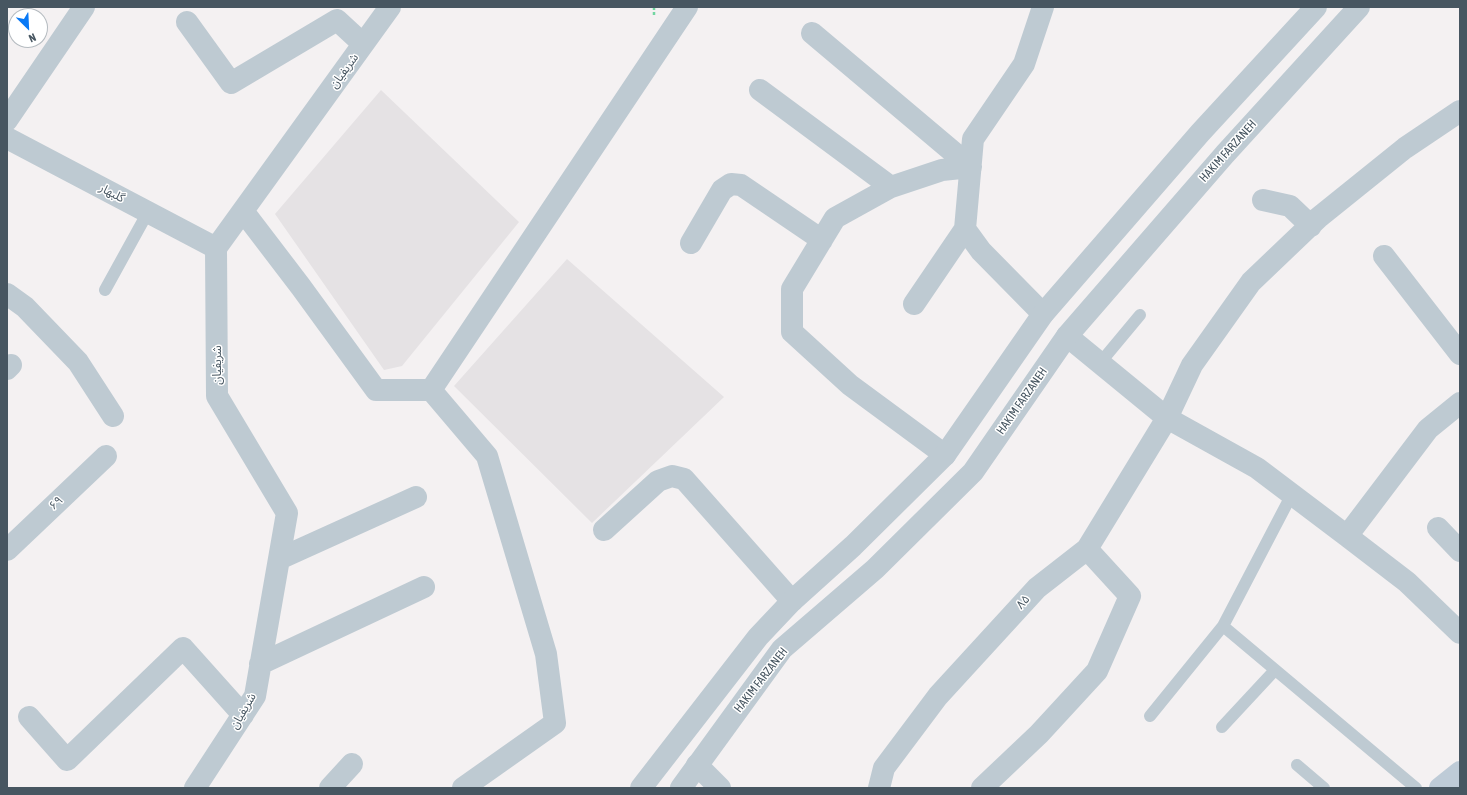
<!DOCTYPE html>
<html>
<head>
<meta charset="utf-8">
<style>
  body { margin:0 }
  #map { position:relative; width:1467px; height:795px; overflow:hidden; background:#f4f1f2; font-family:"Asap Condensed",sans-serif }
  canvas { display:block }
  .frame { position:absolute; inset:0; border:8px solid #475661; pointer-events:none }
  .north { position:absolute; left:8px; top:8px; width:40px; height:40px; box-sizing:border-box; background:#fff; border:1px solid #b5bbc0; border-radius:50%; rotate:156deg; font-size:11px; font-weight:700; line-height:16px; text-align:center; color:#475661 }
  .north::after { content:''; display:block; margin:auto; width:14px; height:18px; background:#0979f6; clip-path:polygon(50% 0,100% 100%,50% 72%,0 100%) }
</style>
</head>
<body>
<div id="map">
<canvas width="1467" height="795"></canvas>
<div class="frame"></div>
<div class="north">N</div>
</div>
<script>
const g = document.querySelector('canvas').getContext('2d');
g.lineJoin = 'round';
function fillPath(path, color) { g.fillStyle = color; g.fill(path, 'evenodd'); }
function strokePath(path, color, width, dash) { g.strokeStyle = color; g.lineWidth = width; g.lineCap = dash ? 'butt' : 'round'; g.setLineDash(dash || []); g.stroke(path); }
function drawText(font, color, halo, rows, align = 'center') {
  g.font = font + ' "Asap Condensed","Noto Sans Arabic",sans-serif'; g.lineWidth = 3; g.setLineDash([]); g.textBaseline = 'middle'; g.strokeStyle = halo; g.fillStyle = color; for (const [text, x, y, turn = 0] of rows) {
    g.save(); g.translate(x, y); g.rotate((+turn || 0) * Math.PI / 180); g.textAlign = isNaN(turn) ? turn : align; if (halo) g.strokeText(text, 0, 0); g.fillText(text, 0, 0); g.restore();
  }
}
fillPath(new Path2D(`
  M381,90L519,222L402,366L384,370L275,214Z
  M567,259L724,397L592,523L454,386Z`), '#e5e2e4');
strokePath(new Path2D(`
  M654,7V16`), '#72d5a1', 2.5, [3, 2]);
strokePath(new Path2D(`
  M105,290L148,212
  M1100,363L1140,315
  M1223,626L1416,788
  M1150,716L1223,626L1292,494
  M1222,727L1275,670
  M1297,765L1324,788`), '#becad2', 12);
strokePath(new Path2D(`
  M1043,7L1024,64L973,139L965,229L981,251L1043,314
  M187,22L231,83L337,20L363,44
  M812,33L971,167
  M760,90L891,187
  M7,120L84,7
  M7,138L216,248
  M1263,200L1290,206L1311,226
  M243,211L301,287L376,390H431L487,456L546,654L555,723L463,788
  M691,243L722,190L731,184L741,185L822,240
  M1384,256L1460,354
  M7,294L25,307L78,362L113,416
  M914,304L965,229
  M1067,336L1167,418L1257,468L1347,536L1407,582L1460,633
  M7,369L11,365
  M431,390L687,7
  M945,455L850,385L792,332V289L835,218L891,187L942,170L971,167
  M1438,528L1460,551
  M604,530L658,481L672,476L684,479L792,601
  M1347,536L1428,429L1460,403
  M7,550L106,456
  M279,559L416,497
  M260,664L424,587
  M29,717L67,760L183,648L243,715
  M697,765L720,788
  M195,788L255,696L287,513L217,396L216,248L390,7
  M330,788L352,764
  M879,788L884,768L938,696L1037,588L1087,549L1167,418L1192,365L1251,282L1318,218L1405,148L1460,111
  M982,788L1039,734L1097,671L1130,596L1087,549`), '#becad2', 22);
strokePath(new Path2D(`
  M641,788L758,637L792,601L853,546L945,455L1043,314L1200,133L1316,7
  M681,788L782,649L875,569L973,472L1067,336L1225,154L1359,7`), '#becad2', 22);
strokePath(new Path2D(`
  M1440,788L1460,772`), '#becbd7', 22);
drawText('12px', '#475661', '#fff', [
  ["شریفیان",344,71,-54],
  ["HAKIM FARZANEH",1228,151,-48],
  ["گلبهار",112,193,28],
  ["شریفیان",217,365,-90],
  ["HAKIM FARZANEH",1022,401,-55],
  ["۶۹",56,503,-43],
  ["۸۵",1023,602,-48],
  ["HAKIM FARZANEH",761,680,-52],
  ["شریفیان",243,711,-60]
]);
</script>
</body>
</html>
